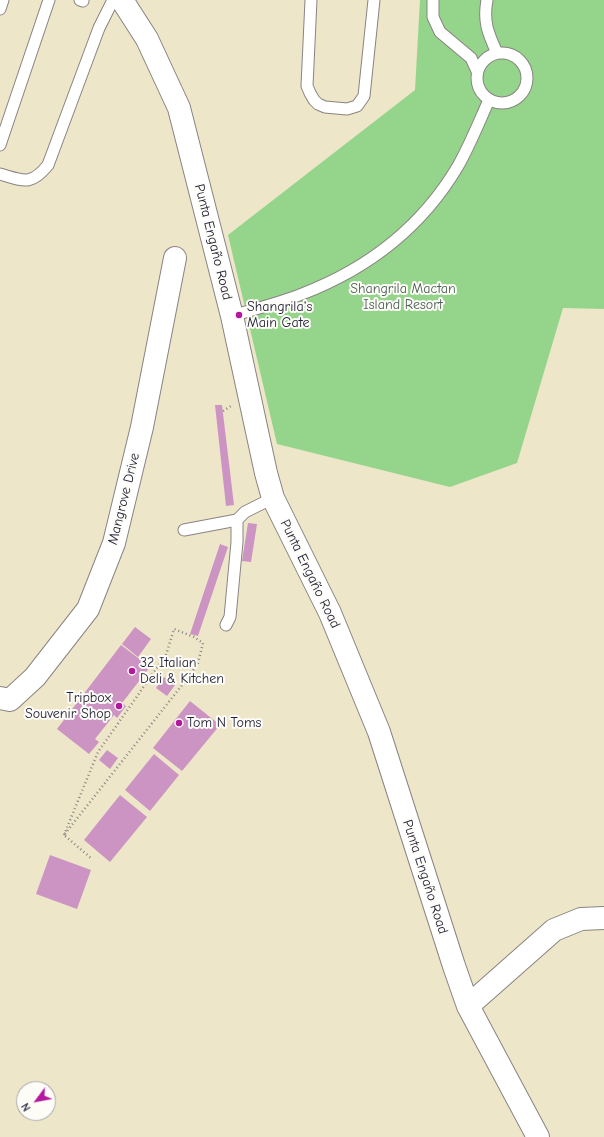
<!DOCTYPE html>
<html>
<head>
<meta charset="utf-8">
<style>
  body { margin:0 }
  #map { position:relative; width:604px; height:1137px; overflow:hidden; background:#eee6c9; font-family:"Comic Neue",sans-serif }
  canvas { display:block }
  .north { position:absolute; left:16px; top:1081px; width:40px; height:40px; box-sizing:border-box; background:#fdfcf7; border:1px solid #a5a5ac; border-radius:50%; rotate:238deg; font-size:11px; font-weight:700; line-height:16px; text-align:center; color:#22223b }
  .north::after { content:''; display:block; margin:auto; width:14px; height:18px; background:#b5179e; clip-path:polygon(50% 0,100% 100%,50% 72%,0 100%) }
</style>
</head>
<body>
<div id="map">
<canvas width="604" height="1137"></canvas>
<div class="north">N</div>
</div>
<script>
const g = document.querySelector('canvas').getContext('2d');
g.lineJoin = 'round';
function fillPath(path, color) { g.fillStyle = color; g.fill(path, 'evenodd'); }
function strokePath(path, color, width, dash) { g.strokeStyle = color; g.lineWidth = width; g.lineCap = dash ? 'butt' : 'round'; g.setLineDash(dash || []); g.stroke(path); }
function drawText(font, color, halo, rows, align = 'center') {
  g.font = font + ' "Comic Neue",sans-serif'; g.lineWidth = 4; g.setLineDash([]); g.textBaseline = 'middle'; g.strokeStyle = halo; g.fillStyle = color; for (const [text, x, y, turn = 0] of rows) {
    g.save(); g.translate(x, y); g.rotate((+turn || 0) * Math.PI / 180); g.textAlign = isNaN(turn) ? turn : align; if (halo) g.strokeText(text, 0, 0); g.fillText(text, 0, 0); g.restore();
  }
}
fillPath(new Path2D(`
  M420,0H604V309L563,308L517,463L450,487L277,444L228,235L415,90Z`), '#95d48b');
fillPath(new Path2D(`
  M215,405H222L234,505L226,506Z
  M248,523L257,524L251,562L242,561Z
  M220,544L228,547L198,636L190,634Z
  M135,627L151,639L138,657L122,644Z
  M121,645L150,667L122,703L126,706L117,718L114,715L95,739L99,742L89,754L57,729Z
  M164,677L175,685L167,696L156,688Z
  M190,701L220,725L182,771L153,748Z
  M107,750L118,758L110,769L99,760Z
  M154,754L179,775L150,811L125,790Z
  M120,795L147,817L110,862L84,840Z
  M50,855L91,870L77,909L36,894Z`), '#cb94c3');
const lane = new Path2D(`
  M80,0L83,1
  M311,0L307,86L310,93L314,100L318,104L325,107L347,109L357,106L364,96L374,0
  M433,0V17L440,32L471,58L477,71
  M487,0C483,22 488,33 497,53
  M0,9L3,0
  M477 78a25 25 0 1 1 50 0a25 25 0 1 1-50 0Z
  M0,145L49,0
  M0,174C24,181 31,186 48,165L99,28L113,0
  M232,316C255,309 279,303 302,294C367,269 422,227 458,166C470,145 479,122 489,100
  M184,530L237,520
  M226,625L230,617L237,542V520L245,512L273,498`);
const street = new Path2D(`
  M0,698L10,700L35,677L88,609L114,543L142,427L175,258`);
const secondary = new Path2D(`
  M122,0L147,39L179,108L232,316L266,473L273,498L330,613L379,732L454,966L468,1006L538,1137
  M468,1006L554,930L581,919L604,918`);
strokePath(lane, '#888482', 13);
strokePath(street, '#888482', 24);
strokePath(secondary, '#888482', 24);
strokePath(new Path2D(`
  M223,411L231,406
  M64,835L98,752L166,655L174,629L194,637L203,643L198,663L190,675L64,835L92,859`), '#888482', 2.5, [1, 3]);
strokePath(lane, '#fff', 11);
strokePath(street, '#fff', 22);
strokePath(secondary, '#fff', 22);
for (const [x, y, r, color] of [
  [239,315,4,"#b5179e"],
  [132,671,4,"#b5179e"],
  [119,706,4,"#b5179e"],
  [179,723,4,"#b5179e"]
]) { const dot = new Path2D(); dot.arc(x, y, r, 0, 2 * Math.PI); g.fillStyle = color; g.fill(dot); strokePath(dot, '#fdfcf7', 1.5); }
drawText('14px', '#22223b', '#fdfcf7', [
  ["Punta Engaño Road",213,242,76],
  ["Mangrove Drive",124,499,-76],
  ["Punta Engaño Road",310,574,64],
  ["Punta Engaño Road",425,877,72]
]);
drawText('14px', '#4a6057', '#fdfcf7', [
  ["Shangrila Mactan",403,289],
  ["Island Resort",403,305]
]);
drawText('14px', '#22223b', '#fdfcf7', [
  ["Shangrila's",247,307],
  ["Main Gate",247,323],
  ["32 Italian",140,663],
  ["Deli & Kitchen",140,679],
  ["Tripbox",111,698,"right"],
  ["Souvenir Shop",111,714,"right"],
  ["Tom N Toms",187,723]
], 'left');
</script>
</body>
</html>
